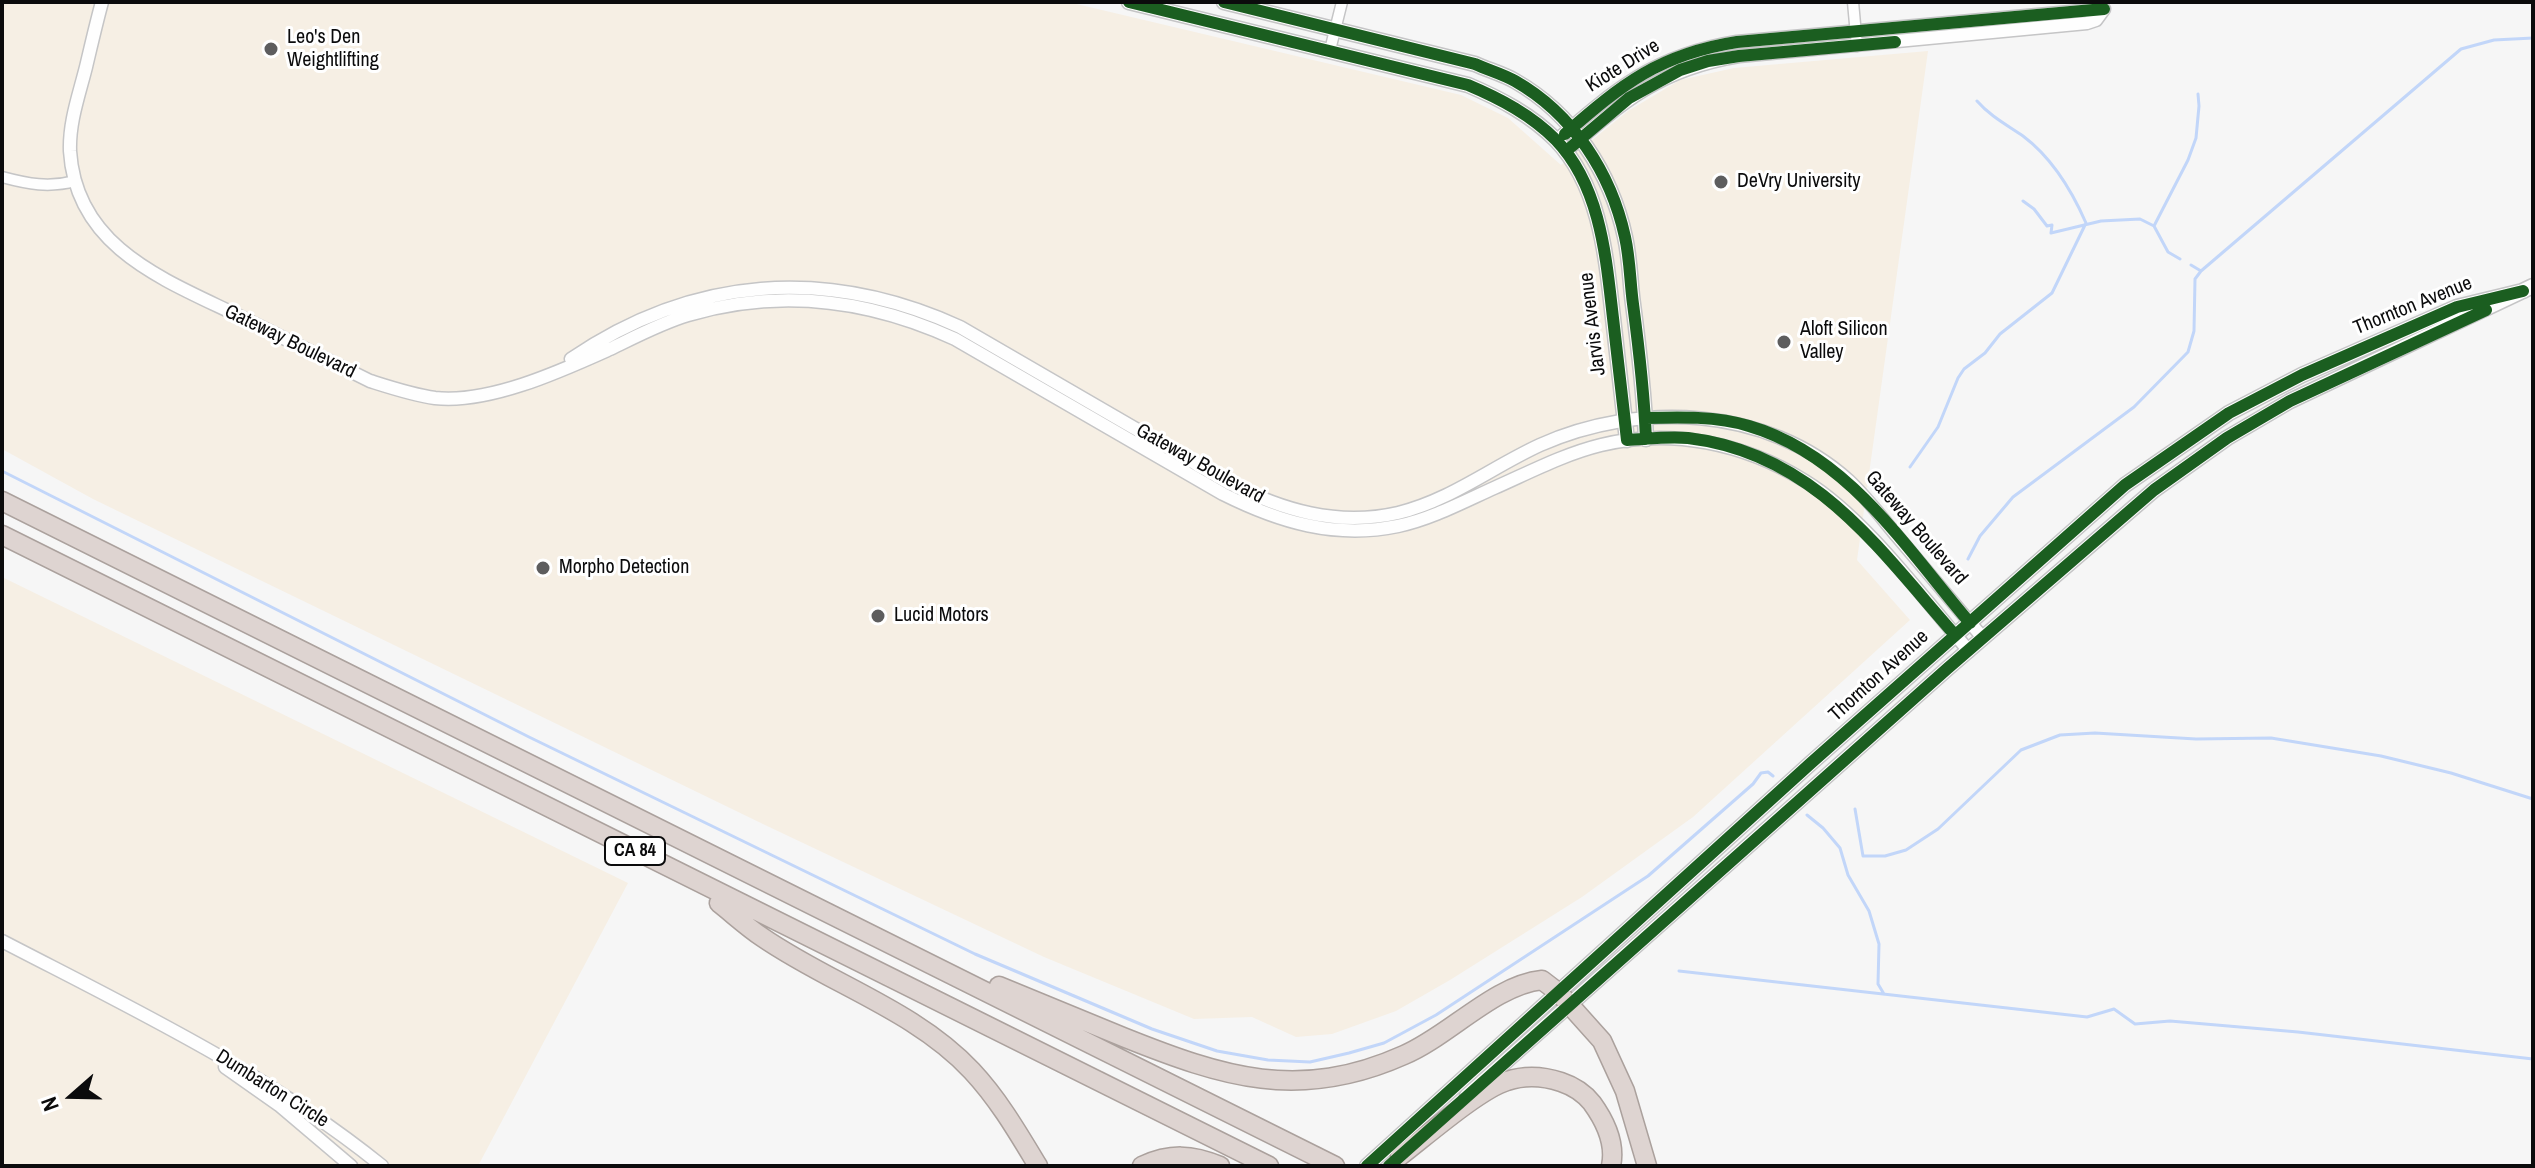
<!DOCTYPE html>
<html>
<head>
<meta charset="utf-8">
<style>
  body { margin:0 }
  #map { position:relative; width:2535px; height:1168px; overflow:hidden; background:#f6f6f6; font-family:"Archivo Narrow",sans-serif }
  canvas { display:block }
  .frame { position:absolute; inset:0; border:4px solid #0b0b0c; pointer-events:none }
  .north { position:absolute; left:32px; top:1056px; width:80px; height:80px; -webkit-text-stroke:6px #fff; paint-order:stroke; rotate:250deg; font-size:22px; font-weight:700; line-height:32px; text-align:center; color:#0b0b0c }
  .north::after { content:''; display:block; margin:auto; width:28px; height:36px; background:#0b0b0c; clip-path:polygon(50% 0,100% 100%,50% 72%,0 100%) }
</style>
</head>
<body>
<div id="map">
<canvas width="2535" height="1168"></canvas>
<div class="frame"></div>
<div class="north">N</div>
</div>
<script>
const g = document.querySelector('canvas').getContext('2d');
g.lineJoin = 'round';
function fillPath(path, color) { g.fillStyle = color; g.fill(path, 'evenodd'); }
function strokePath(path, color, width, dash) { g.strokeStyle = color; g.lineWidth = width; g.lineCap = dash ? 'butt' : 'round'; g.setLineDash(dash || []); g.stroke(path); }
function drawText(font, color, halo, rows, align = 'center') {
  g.font = font + ' "Archivo Narrow",sans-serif'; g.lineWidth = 6; g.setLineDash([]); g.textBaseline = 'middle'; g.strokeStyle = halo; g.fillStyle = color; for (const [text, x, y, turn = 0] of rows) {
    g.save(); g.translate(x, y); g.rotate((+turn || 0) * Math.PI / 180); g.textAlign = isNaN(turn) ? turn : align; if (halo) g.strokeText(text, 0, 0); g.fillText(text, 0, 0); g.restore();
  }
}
fillPath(new Path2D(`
  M2,2H1068L1461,95L1508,118L1561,165L1628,111L1680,80L1734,68L1928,51L1857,560L1910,620L1693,817L1582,897L1450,980L1396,1011L1332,1034L1296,1037L1252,1017L1194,1019L1044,957L765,825L93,499L2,449Z
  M2,577L628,883L478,1166H2Z`), '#f6efe4');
strokePath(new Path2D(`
  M2023,201L2034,209L2047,226L2052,225L2051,233L2101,221L2140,219L2154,226L2168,252L2180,259
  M2154,226L2188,160L2196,138L2199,106L2198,94
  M2191,265L2201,271
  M1910,467L1938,427L1958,378L1964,369L1985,353L2000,334L2052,293L2086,223C2072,191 2051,157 2023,136C2007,125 1990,116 1977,101
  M2,471L529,737L975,954L1152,1029L1217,1051L1268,1060L1310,1062L1349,1053L1384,1043L1436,1015L1648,876L1753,784L1761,773L1768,772L1773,776
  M1968,559L1980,536L2013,497L2134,407L2188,352L2194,331L2195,279L2201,271L2461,49L2494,40L2533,38
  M1855,809L1863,856H1885L1906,850L1938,829L2021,750L2060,735L2095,733L2196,739L2271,738L2381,756L2451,773L2533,799
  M1807,815L1823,828L1840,848L1848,875L1869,911L1879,944L1878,984L1884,994
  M1679,971L2087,1017L2114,1009L2135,1024L2170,1021L2298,1032L2533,1059`), '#c2d6f9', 3);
const minor = new Path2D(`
  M1853,2L1857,46
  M1330,50L1342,2
  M2,177C28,184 49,188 75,181`);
const tertiary = new Path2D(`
  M102,2C96,24 91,46 86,67C79,95 69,122 70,151C76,248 165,280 239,316C283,338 327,360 370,381C392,388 413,395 435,398C489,404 561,371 610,349C635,337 661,323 688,315C779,288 870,300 955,339L1223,494C1279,522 1335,539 1398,526C1431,519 1463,502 1494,488C1528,473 1564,454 1601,445C1671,428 1744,443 1805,481C1864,517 1923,598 1969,651
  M1556,141C1616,88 1656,55 1737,42L2104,9
  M1565,152C1623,101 1660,69 1739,56L2087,23L2096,20L2104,9
  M571,359C693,276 826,266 960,327L1229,483C1282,510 1337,527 1398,513C1451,500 1492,467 1540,445C1639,401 1766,406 1849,481C1866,497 1882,518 1897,536C1926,570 1954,604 1983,638
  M2,941C133,1009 267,1073 382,1166
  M225,1067L279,1105L351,1166`);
const secondary = new Path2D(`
  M1129,2L1468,85C1501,99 1531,115 1556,140C1601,187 1606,258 1613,318C1618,359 1622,399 1627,440
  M1224,2L1475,64C1488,70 1503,74 1515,81C1573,114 1611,173 1625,237C1630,259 1630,282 1633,304C1639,349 1644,393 1646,439
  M1467,1096L1948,668L2154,490L2227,438L2290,401L2533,286
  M1367,1166L1811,763L2125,485L2229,413L2302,375L2457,307L2523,291`);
const motorway = new Path2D(`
  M2,501L1335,1166
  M2,535L1269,1166
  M719,903C733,914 747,927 762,937C830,984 915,1010 972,1071C999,1100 1018,1133 1038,1166
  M999,986C1040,1003 1081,1020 1123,1037C1223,1077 1299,1102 1404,1055C1449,1036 1494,985 1542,980L1559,993L1602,1041L1625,1091L1647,1166
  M1400,1156C1425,1137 1480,1089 1507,1081C1525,1075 1543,1076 1561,1082C1573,1086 1584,1093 1592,1103C1605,1121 1616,1143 1611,1166
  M1142,1166C1170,1153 1192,1154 1220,1166`);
strokePath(minor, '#c5c5c6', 13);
strokePath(tertiary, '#c5c5c6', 15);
strokePath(secondary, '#c5c5c6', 17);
strokePath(motorway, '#aba19d', 21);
strokePath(minor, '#fefefe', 10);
strokePath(tertiary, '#fefefe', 12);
strokePath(secondary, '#fefefe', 14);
strokePath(motorway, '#ded4d1', 18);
strokePath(new Path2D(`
  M1129,2L1468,85C1501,99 1531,115 1556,140C1601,187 1606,258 1613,318C1618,359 1622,399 1627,440C1647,439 1668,436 1688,438C1814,453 1878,548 1955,635
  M1224,2L1475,64C1488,70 1503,74 1515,81C1573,114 1611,173 1625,237C1630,259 1630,282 1633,304C1639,349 1644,393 1646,439
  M1565,134C1622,84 1660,54 1737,42L2104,9
  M1571,147L1629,98L1680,70L1708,61L1739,56L1895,42
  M1645,418C1679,417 1717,416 1749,426C1848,455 1906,548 1970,623
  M1367,1166L1811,763L2125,485L2229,413L2302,375L2457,307L2523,291
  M1389,1166L1948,668L2154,490L2227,438L2290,401L2486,310`), '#1b5e20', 12);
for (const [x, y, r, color] of [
  [271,49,8,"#5d5d5e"],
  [1721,182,8,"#5d5d5e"],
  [1784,342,8,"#5d5d5e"],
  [543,568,8,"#5d5d5e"],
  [878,616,8,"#5d5d5e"]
]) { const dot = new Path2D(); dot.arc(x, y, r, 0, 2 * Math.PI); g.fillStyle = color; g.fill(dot); strokePath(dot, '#fff', 3); }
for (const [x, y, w] of [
  [635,851,60]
]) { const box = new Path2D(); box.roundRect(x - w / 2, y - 14, w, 28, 6); g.fillStyle = '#fff'; g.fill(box); strokePath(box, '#0b0b0c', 2); }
drawText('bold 18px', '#0b0b0c', null, [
  ["CA 84",635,851]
]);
drawText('20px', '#0b0b0c', '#fff', [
  ["Leo's Den",287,38],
  ["Weightlifting",287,61],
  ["DeVry University",1737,182],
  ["Aloft Silicon",1800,330],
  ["Valley",1800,353],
  ["Morpho Detection",559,568],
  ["Lucid Motors",894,616]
], 'left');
drawText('20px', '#0b0b0c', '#fff', [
  ["Kiote Drive",1623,66,-32],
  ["Thornton Avenue",2413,306,-22],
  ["Jarvis Avenue",1593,324,-97],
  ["Gateway Boulevard",290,342,26],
  ["Gateway Boulevard",1200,464,29],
  ["Gateway Boulevard",1916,528,49],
  ["Thornton Avenue",1879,676,-42],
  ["Dumbarton Circle",272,1089,32]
]);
</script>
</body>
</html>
